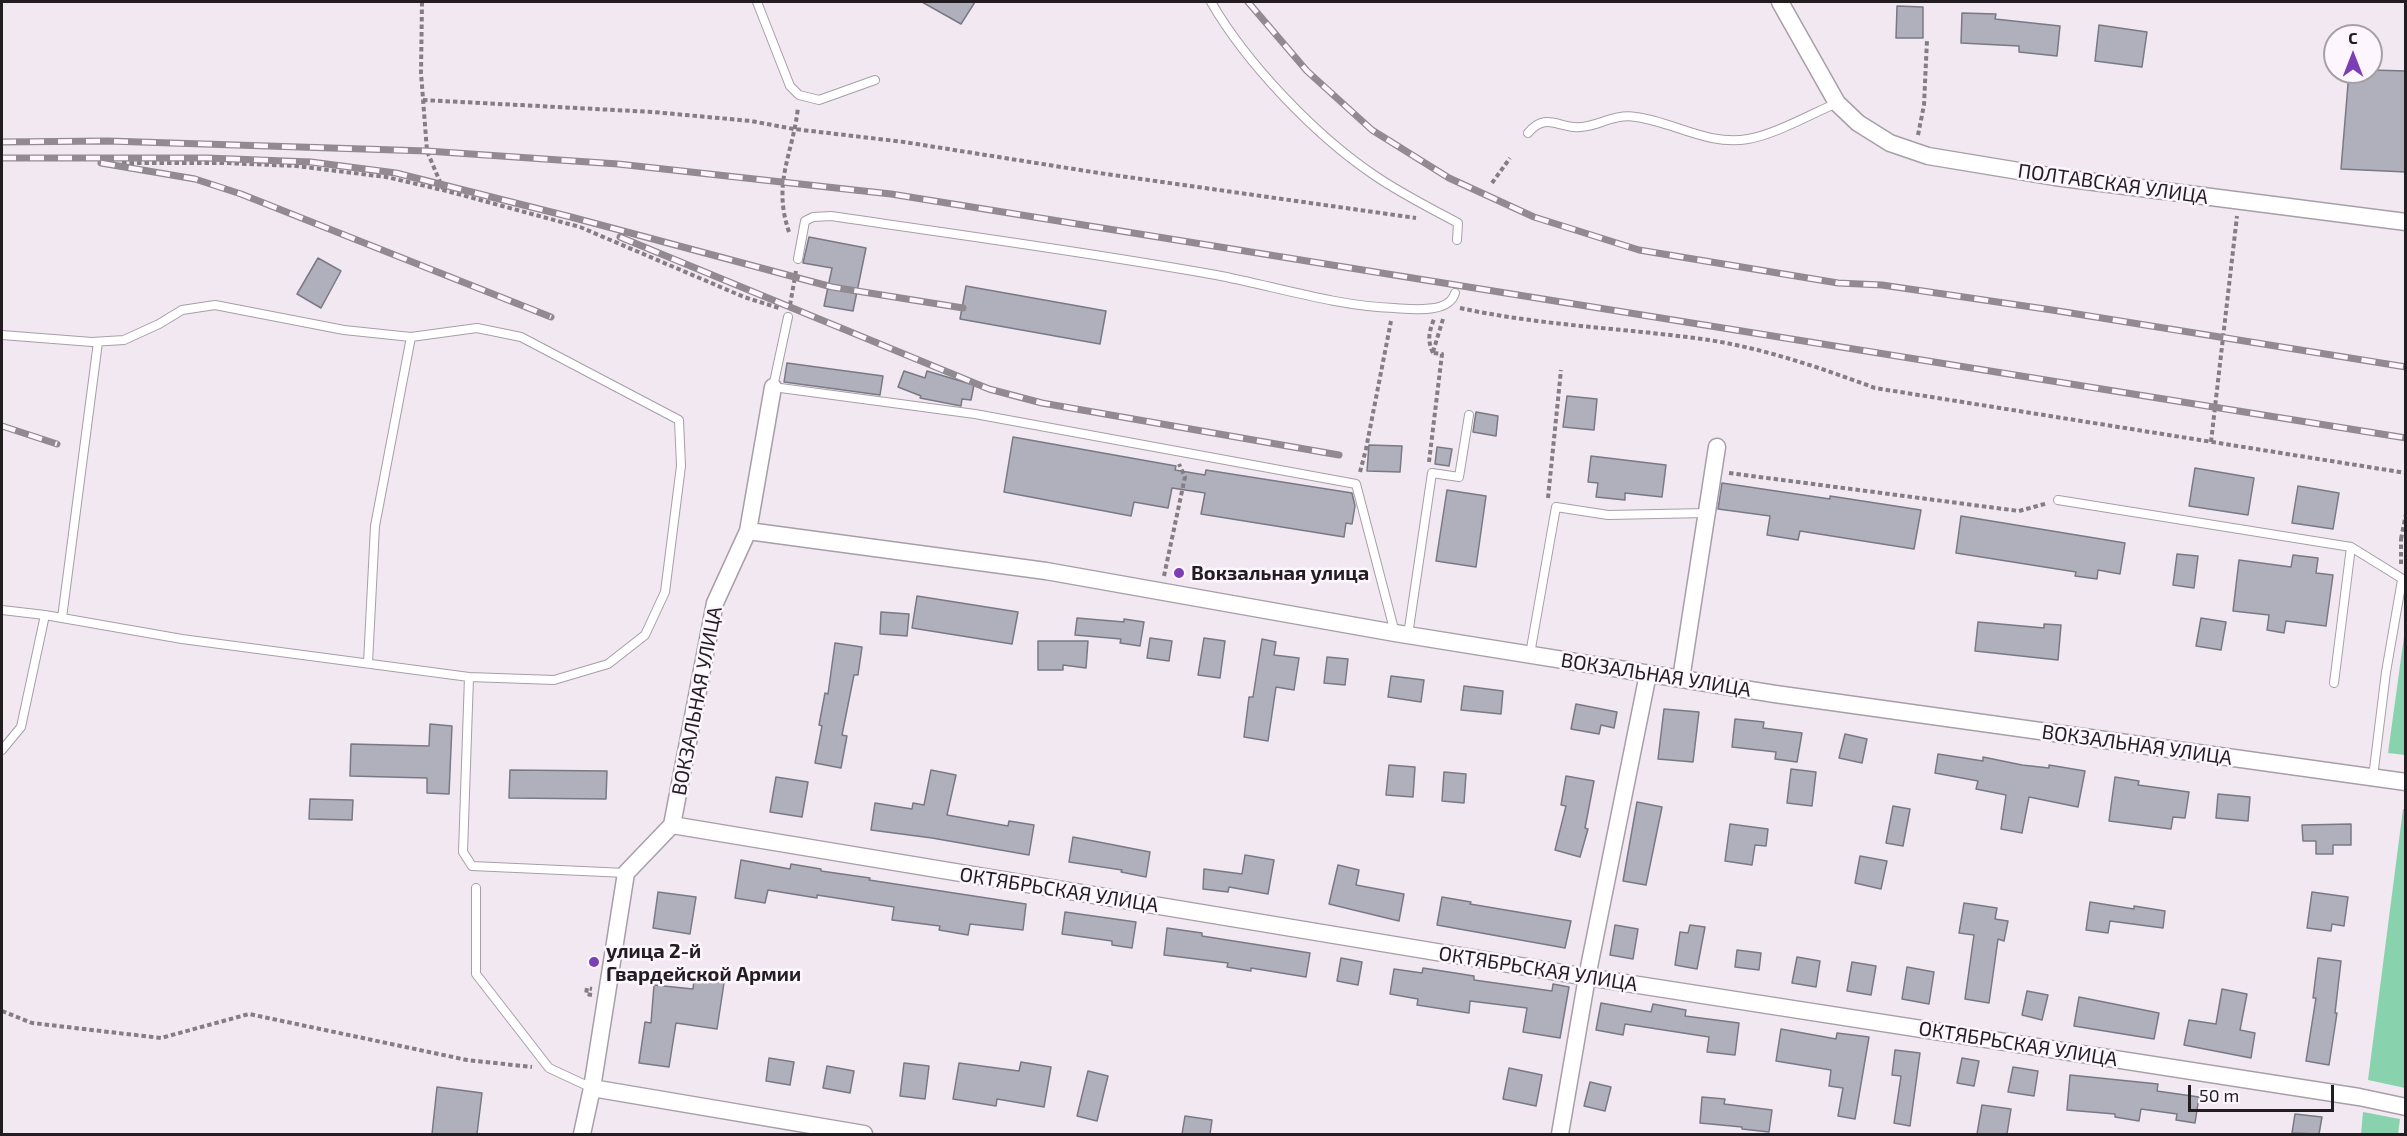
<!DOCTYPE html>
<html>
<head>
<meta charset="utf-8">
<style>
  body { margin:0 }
  #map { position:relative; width:2407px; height:1136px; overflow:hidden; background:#f2e8f2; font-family:"Exo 2",sans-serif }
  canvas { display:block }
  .frame { position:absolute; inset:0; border:3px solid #211d21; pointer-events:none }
  .north { position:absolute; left:2323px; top:24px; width:60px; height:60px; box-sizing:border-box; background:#fef6fe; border:2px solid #a69fa6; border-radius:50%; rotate:0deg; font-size:16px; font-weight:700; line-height:24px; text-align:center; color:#211d21 }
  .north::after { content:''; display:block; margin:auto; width:21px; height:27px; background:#7b3eb4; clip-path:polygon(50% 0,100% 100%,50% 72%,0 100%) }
  .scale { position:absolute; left:2188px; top:1085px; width:146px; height:27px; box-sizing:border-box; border:3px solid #211d21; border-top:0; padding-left:8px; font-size:18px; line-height:21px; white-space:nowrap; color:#211d21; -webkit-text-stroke:4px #fef6fe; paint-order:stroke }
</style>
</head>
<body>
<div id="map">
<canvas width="2407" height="1136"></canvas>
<div class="frame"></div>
<div class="north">С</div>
<div class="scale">50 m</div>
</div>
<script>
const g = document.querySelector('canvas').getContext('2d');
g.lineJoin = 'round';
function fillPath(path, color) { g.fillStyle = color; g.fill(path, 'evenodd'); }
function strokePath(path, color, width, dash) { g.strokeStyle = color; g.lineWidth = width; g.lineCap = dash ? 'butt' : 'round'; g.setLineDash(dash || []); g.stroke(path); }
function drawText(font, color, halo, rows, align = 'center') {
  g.font = font + ' "Exo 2",sans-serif'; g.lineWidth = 5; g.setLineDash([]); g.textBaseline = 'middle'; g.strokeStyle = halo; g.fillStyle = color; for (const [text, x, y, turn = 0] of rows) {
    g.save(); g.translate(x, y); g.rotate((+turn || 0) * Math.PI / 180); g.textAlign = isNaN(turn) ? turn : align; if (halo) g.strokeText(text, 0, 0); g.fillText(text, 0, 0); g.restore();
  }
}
fillPath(new Path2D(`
  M2405,629V755L2388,753Z
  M2403,809H2406L2405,1088L2368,1080Z
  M2363,1112L2400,1119L2398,1134H2361Z`), '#88d3ad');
const building = new Path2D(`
  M922,2H975L961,24Z
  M1897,6L1923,7V38H1896Z
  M1962,13L1996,14L1995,19L2060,26L2057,56L2019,52V46L1961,43Z
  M2099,25L2147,32L2142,67L2095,61Z
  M2371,70L2406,71V172L2341,169L2349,72H2371Z
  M809,237L866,248L853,311L824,306L832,268L803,263Z
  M318,258L341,271L321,308L297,294Z
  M966,286L1106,311L1100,344L960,319Z
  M787,363L883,376L880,395L784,382Z
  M904,371L925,378L927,371L974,385L971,400L962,399L961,406L920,398L921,396L898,387Z
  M1567,396L1597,399L1594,430L1563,427Z
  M1476,412L1498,416L1496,436L1473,432Z
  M1013,437L1176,466L1175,470L1205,475L1206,470L1352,493L1355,506L1352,524L1346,523L1344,537L1201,514L1205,493L1172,488L1168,508L1134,502L1131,516L1004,492Z
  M1369,445L1402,446L1400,472L1367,471Z
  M1437,447L1452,449L1449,466L1435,464Z
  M1591,456L1666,465L1662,497L1625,493V500L1596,497L1598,483L1588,482Z
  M2195,468L2254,478L2248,515L2189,506Z
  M1722,483L1830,499V496L1921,510L1914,549L1800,531L1798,540L1767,535L1770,516L1718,509Z
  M2298,486L2339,493L2333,529L2292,523Z
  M1447,490L1486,496L1476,567L1436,561Z
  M1961,516L2125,543L2120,574L2098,570L2097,579L2075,576L2076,572L1956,553Z
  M2177,554L2198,556L2194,588L2173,585Z
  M2293,555L2318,558L2316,573L2333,575L2326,626L2286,621L2284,633L2267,630L2269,615L2233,611L2239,560L2291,567Z
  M917,596L1018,612L1012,644L912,628Z
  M881,612L909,614L907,636L880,634Z
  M1077,618L1124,622V619L1144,622L1140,646L1120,643L1121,639L1075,635Z
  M2201,618L2226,622L2221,650L2196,646Z
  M1978,622L2044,628V624L2061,625L2058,660L1975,651Z
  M1150,638L1172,641L1169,661L1147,658Z
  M1204,638L1225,641L1220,678L1198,675Z
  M1262,639L1276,642L1274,655L1299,658L1294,690L1276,687L1268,741L1244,737L1249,697H1253Z
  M1038,641H1088L1086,668L1063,665V670H1038Z
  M835,643L862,647L858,675H854L842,735L847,736L841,768L815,763L822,726L819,725L825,693L828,694Z
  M1327,657L1348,659L1345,685L1324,683Z
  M1391,676L1424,680L1421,702L1388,697Z
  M1464,686L1503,691L1501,714L1461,710Z
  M1576,704L1617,712L1614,728L1601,725L1599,734L1571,729Z
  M1664,709L1699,712L1693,762L1658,759Z
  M1735,719L1764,722L1763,728L1802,733L1797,762L1775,759L1776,752L1732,747Z
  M430,724L452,726L449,794L427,793V778L350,776L351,744L429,746Z
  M1845,734L1867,739L1862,763L1839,758Z
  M1938,754L1983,761V757L2022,765L2049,768V765L2085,771L2078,807L2029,797L2022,833L2001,829L2006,795L1976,789L1978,781L1935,773Z
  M1389,765L1415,767L1413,797L1386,795Z
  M1791,769L1816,772L1812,806L1787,803Z
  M510,770L607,771L606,799L509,798Z
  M931,770L956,775L947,815L1008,826L1009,821L1034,825L1029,855L932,838L871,830L875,803L912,809L913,803L924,805Z
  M1444,772L1466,774L1464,803L1442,801Z
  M1566,776L1594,781L1585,828L1588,829L1580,857L1555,850L1566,806L1561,805Z
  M776,777L808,782L802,817L770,812Z
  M2115,777L2139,781L2138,785L2189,792L2185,818L2173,817L2171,829L2109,821Z
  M2218,794L2250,797L2248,821L2216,818Z
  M310,799L353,800L352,820L309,819Z
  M1637,802L1662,807L1646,885L1623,881Z
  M1893,806L1910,809L1903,846L1886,843Z
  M1730,824L1768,829L1766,846L1755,845L1752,865L1725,861Z
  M2351,824V845H2333V854H2316V841H2303L2302,825Z
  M1073,837L1150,852L1146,877L1121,872L1122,870L1069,862Z
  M1245,855L1274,860L1268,894L1229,887L1228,892L1203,889L1204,869L1242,874Z
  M1860,856L1887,861L1881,889L1855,883Z
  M741,860L790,869L791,864L821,869V871L870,878L869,880L1026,904L1023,930L970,924L968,935L939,930L940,926L892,920L894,907L817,895V898L768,890L765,903L735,898Z
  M1338,865L1359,870L1356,885L1404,894L1399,921L1329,904Z
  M658,892L696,897L690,934L653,928Z
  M2312,892L2348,897L2344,926L2332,924L2331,931L2307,928Z
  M1442,897L1471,902L1470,904L1571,921L1565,948L1437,925Z
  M2090,902L2134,909V906L2165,911L2163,928L2110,921L2108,933L2086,930Z
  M1964,903L1997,908L1995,919L2008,921L2004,941L1998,939L1989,1003L1965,999L1974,935L1959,933Z
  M1065,912L1136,922L1132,948L1112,945V941L1062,934Z
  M1615,925L1638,929L1633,959L1610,955Z
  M1690,925L1705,927L1697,969L1675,965L1680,932L1688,933Z
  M1167,928L1202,933V936L1310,953L1306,977L1251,968V971L1227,967L1228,963L1164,955Z
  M1737,950L1761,953L1759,970L1735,967Z
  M1797,957L1820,961L1816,987L1792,983Z
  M1341,958L1362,962L1358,985L1337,981Z
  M2318,958L2341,961L2335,1013H2337L2329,1065L2306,1061L2316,998H2313Z
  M1852,962L1876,966L1871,995L1847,991Z
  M1907,967L1934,972L1929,1004L1902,999Z
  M1423,968L1474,976V980L1552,991L1553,984L1569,987L1560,1038L1523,1032L1527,1008L1470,1001L1469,1013L1417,1005L1418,999L1390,994L1394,969L1422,973Z
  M694,979L724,983L717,1029L676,1023L669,1067L639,1063L645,1022L651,1023L654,985L693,989Z
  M2222,989L2247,994L2240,1030L2255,1033L2251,1058L2184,1045L2189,1020L2216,1024Z
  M2027,991L2048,995L2042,1020L2022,1015Z
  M2079,997L2159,1013L2154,1039L2074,1026Z
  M1601,1003L1651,1012L1653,1004L1686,1010L1685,1016L1739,1023L1735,1055L1707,1052L1709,1037L1625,1024L1623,1035L1596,1030Z
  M1781,1029L1836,1039L1837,1033L1869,1037L1855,1119L1838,1116L1843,1088L1829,1086L1831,1070L1776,1061Z
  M1895,1050L1920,1053L1910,1126L1894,1123L1901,1076L1892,1075Z
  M769,1058L794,1062L790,1085L766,1081Z
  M1962,1058L1979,1061L1974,1086L1957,1083Z
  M1021,1062L1051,1067L1044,1107L997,1099L996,1106L953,1099L959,1063L1019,1071Z
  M904,1063L929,1066L925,1099L900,1096Z
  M827,1066L854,1071L850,1093L823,1088Z
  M2013,1067L2038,1071L2034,1096L2008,1092Z
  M1509,1068L1542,1075L1536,1106L1503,1099Z
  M1088,1071L1108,1076L1097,1121L1077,1116Z
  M2070,1075L2158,1084L2157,1091L2199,1097L2195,1123L2176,1120L2177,1114L2141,1109L2139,1121L2115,1117V1114L2067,1110Z
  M1590,1082L1611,1087L1605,1111L1584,1106Z
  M437,1087L482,1093L477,1134H432Z
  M1702,1097L1725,1099L1724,1104L1772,1110L1769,1132L1742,1129V1127L1700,1123Z
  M1982,1105L2011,1109L2007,1134H1977Z
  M2295,1114L2322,1117L2319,1134L2292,1133Z
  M1185,1116L1212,1120L1210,1134H1182Z`);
fillPath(building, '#afb0bc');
strokePath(building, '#797985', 1.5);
const service = new Path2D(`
  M757,2L790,86L799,95L819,100L875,80
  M1211,2C1247,64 1315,135 1374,175C1400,193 1430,208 1458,223L1457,240
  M1528,133C1544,114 1555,125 1574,127C1596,129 1611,113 1636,117C1674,122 1708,146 1748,139C1774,135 1811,114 1837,103
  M798,259L805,221L813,217L831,216C959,235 1088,252 1216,275C1274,286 1335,306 1394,308C1412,309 1449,314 1455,293
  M788,317L773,387L975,414L1356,484L1395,633
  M2,335L92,342L124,340L159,324L182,310L215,305L344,330L411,337L477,328L521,337L679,420L681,466L665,592L645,635L608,664L554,680L469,677L182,639L45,615L2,610
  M2058,500L2351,547L2406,581
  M62,618L98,342
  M1408,635L1432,473L1459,477L1469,415
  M1530,654L1556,507L1608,515L1707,513
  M368,663L375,526L411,337
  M469,677L463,852L472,866L626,873
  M2334,683L2351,547
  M2,750L21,727L45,615
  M2373,777L2386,672L2402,580
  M476,888V974L549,1068L592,1088`);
const minor = new Path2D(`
  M1780,2L1837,103L1858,123L1890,143L1928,156L2055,177L2406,222
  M748,531L1046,571L1395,633L1775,694L2406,782
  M1681,679L1717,447
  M672,825L1587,977L2359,1097L2406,1107
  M672,825L715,603L748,531L773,387
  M592,1088L864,1134
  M582,1134L592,1088L626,873L672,825
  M1560,1134L1587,977L1648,674`);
strokePath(service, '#a79ea8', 10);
strokePath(minor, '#a79ea8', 19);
strokePath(new Path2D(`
  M422,2L421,73L427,151L443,189
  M423,100L653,112L751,121L794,129L904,142L1099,173L1416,218
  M1918,135L1924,105L1927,40
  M122,163H224L296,166L386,177L443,190L580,227L744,297L779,308
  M1492,183L1510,158
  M789,232C772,182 793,155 798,107
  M790,305L796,271
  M1460,308C1542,326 1626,328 1709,340C1766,349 1821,368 1875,388L2406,473
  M1433,352L1443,319
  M1433,353C1427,340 1429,332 1434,319
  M2211,442L2237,216
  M1429,462L1442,354L1433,353
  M1360,472L1366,449L1391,321
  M1729,473L2019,511L2048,503
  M1548,498L1561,370
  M2401,539L2406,514
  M2401,564V539H2406
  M1164,576L1185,477L1179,464
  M592,995L586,994L587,988L592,989
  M2,1011L32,1023L161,1038L249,1014L467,1060L532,1067`), '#847d84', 4, [4.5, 3]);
strokePath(service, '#fff', 8);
strokePath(minor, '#fff', 16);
const rail = new Path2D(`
  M1248,2L1307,71L1372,130L1449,178L1534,217L1639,250L1838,283L1882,285L2052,310L2406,367
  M2,142L108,141L427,151L618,164L891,194L2406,438
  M2,158H207L311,162L396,173L571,217L832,287L963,308
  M101,163L195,179L241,194L551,317
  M620,237L989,389L1042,403L1339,455
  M2,426L57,444`);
strokePath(rail, '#918a91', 7);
strokePath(rail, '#fef6fe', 4.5, [14]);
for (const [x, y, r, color] of [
  [1179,573,6,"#7b3eb4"],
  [594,962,6,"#7b3eb4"]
]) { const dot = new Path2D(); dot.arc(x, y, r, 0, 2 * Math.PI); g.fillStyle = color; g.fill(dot); strokePath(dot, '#fef6fe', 2); }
drawText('20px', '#211d21', '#fef6fe', [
  ["ПОЛТАВСКАЯ УЛИЦА",2113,184,8],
  ["ВОКЗАЛЬНАЯ УЛИЦА",1656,675,9],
  ["ВОКЗАЛЬНАЯ УЛИЦА",697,701,-79],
  ["ВОКЗАЛЬНАЯ УЛИЦА",2137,745,8],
  ["ОКТЯБРЬСКАЯ УЛИЦА",1059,890,9],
  ["ОКТЯБРЬСКАЯ УЛИЦА",1538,969,9],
  ["ОКТЯБРЬСКАЯ УЛИЦА",2018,1044,9]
]);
drawText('bold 20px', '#211d21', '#fef6fe', [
  ["Вокзальная улица",1191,573],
  ["улица 2-й",606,951],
  ["Гвардейской Армии",606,974]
], 'left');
</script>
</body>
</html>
